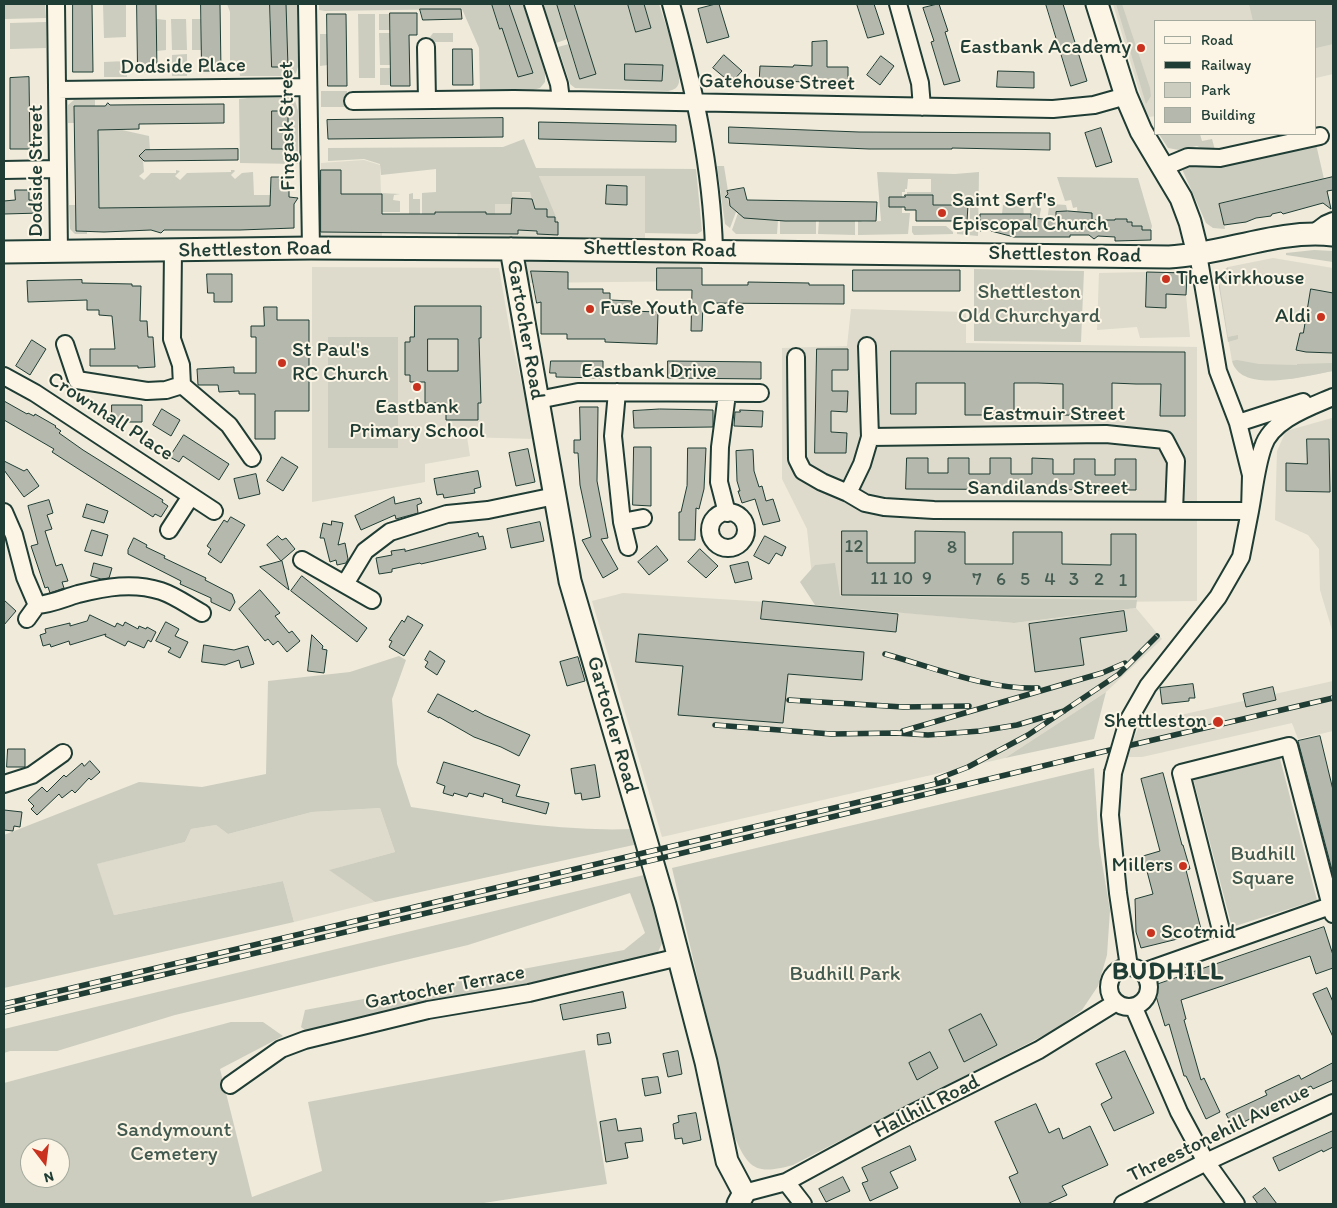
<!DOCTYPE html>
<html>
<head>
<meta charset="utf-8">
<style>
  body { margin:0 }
  #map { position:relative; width:1337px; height:1208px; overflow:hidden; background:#efeada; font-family:Itim,sans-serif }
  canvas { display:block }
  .frame { position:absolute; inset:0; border:5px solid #1f3d34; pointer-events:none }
  .legend { position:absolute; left:1154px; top:20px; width:162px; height:115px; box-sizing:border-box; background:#fcf5e5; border:1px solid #a4ab9e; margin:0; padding:6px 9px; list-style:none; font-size:15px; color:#1f3d34 }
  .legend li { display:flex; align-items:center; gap:10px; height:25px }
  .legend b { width:25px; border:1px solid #a4ab9e }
  .north { position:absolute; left:20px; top:1138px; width:50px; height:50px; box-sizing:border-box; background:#fcf5e5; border:1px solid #a4ab9e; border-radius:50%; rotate:165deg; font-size:14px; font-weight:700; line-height:20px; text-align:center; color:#1f3d34 }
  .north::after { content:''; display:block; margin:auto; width:18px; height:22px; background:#c8321e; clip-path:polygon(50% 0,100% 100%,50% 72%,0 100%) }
</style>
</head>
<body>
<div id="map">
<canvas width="1337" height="1208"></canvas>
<div class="frame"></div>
<ul class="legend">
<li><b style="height:6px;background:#fcf5e5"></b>Road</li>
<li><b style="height:6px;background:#1f3d34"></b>Railway</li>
<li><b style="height:14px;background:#cccdbf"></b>Park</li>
<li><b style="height:14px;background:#b5b9ad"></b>Building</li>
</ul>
<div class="north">N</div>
</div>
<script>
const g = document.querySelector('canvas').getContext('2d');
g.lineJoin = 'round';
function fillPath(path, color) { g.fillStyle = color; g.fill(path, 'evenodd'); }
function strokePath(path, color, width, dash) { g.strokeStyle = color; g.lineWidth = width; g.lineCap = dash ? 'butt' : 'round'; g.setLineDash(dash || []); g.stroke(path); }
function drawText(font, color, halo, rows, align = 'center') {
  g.font = font + ' Itim,sans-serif'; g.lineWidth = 4; g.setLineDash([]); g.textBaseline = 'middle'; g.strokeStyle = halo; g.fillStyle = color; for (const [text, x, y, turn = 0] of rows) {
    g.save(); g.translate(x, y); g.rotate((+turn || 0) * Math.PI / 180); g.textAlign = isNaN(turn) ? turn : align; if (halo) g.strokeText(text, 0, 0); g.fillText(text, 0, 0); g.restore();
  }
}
fillPath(new Path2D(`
  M1113,4H1333V74L1316,78V21H1156V116L1149,117L1145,110Z
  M364,160L380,165L381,194H382V246H321V163Z
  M539,176H645V251L700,253V281L523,283L514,246L457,247L458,222H486V211L480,193L545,192Z
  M1273,258L1333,268V371L1292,379L1232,361L1218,281L1223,271L1228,267Z
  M312,267L499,268L511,338L535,439L467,437L470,456L425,464V482L312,502Z
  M1147,272L1187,273L1186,295L1190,337L1140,338L1137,327L1097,330L1099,273Z
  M851,309L966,312V343L1197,347V601L822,605L1014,623L1136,608L1162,639L1106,692L1005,758L662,837L592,601L623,593L815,605L807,529L782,479V348L847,346Z
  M1332,418L1333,419V633L1320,590L1319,549L1308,535L1275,520L1277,451L1286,431Z
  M1333,681V731L1298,739L1292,723L1142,757H1126L1140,724Z
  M380,808L395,852L330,870L375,902L294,922L283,881L114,915L96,864L185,842L191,829L216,825L228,834L312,812Z`), '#dedbcc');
fillPath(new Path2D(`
  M4,4H45L46,18L4,19Z
  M103,4H126V37L104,38Z
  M227,4H270V21H286V4H297L298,67L296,73L291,76H240L239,69H230V12ZM271,30H287L288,67H272Z
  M319,4H492L500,29L515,24L509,4H523L545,72V82L540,88L533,90H480L479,48L462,9L325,11L319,10ZM521,37L533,72L518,77L506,42Z
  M543,4H557L566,34L582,29L574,4H628L636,32L651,27L644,4H659C664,20 681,67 679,82C678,88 674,90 668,91L575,88L570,84L558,47L569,44L580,79L582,34L556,43ZM625,64L663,65L662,81L625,80Z
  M1116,4H1122L1150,88L1151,96L1146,104Z
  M1249,4H1333V44L1316,48V21H1253Z
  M358,14H375V78H359Z
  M379,14H390V30H379Z
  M157,19L166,20V50L157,51Z
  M171,19H186L187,50H172Z
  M192,19H201L202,50H192Z
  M46,22V48L10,49V23Z
  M379,33H390L391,65H380Z
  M433,33H453V42H433L430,37Z
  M320,34H327L328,65L320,66Z
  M187,54V76H172V55Z
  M126,61L127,77H104V62Z
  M380,68H390L391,85H380Z
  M321,91H347V107H321Z
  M248,98H289L295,100L298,111V164L240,163L239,99ZM288,111L272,149V112Z
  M74,100H95V106H76L74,108V123H68V105Z
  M98,128H113L149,136L150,150L148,156L143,151L139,156L143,160L144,172L139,176L144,180L151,173H176V170L180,171L175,176L180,180L187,173L231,172V170H234L235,171L231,175L235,179L242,173L253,172L254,195H270V206L96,208Z
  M1159,134L1168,135L1200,134L1202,141L1212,139L1215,150H1205L1197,146L1179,150L1168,148Z
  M524,139L536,168L696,169L702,231L697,234L645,233V176H539L558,222H555V217H547V209H539L538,220L530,192H512V204H495V214H486V212L436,211L435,214H422V193L436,192V169L381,175L380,164L364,159L328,161V148L503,147Z
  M1316,144L1324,179L1220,204L1225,229L1213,228L1206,223L1182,169L1187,164Z
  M717,166H724L728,191L727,198L730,206L736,212L730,228L725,224Z
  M877,172L955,174L979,172L978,236L957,234V232L961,229H970V204L933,205V195H907V192H931V179H908L907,189H905V192H902V201L889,197V206L902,203V213H910L908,234L858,235V220L863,222L881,221Z
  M1057,177L1138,178L1152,226L1151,230H1142V226H1132L1127,222V219H1116L1115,235L1100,220H1092V213L1084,212L1083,219H1078L1077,207L1073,208L1071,200L1065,201Z
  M381,193L400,194L394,195L393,200L400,201V212H382Z
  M413,193V199H420V214H409V194Z
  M1008,200L1023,202L1024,218L1002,214L1003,205H1008Z
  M1028,201L1039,204L1041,209L1039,219L1030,218L1031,205H1028Z
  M1052,204L1066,205L1069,217L1056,223L1047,222L1049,207Z
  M69,205H75L76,225L87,231V234H75L70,229Z
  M738,213L744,218H759L760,219L778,220L777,234H736L732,230Z
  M780,220L811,221L816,220V234H780Z
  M819,220L855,221V235L818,234Z
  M912,226H946L953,232V234L914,235L912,232Z
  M1314,250L1333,251V262L1286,255V253Z
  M1228,267L1230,279L1219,281L1228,337L1238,335V339L1228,342L1218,281L1223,271Z
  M974,269L1084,271L1081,342L974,341Z
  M328,337H398V448H328Z
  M1237,360L1259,364L1297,365V364L1333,363V371C1309,375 1241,395 1232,361Z
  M835,563L840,596L1137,600L1136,608L1014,623L815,605L800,582L815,565Z
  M399,656L406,660L392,699L397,764L411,807C484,818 559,832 633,829L638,844L375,902L329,870L395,852L380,808L312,812L228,834L216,825L191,829L185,842L97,864L114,915L283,881L294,922L4,988V835L139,782L202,787L266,774L268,681L350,672Z
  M1106,692L1094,739L1005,758Z
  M1279,755L1317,900L1232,927L1193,778Z
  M1094,768L1099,845L1110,910L1107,955L1098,986L1082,1010L1054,1030L793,1165C757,1175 748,1170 734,1135L672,868Z
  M644,875L665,937L657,954L309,1033L301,1027L305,1010L624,950L645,933L630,893L468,945L175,1015L57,1051H10L4,1053V1029Z
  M231,1022H263L283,1036L220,1069L252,1197L322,1171L308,1102L585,1050L607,1184L477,1204H4V1083ZM30,1148H60V1178H30Z`), '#cccdbf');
const building = new Path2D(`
  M73,4H92L93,72H73Z
  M137,4H156L157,72H138Z
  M201,4H220L221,71H202Z
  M270,4H286L288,67H272Z
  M492,4H509L533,73L518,77L502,28L500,29Z
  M557,4H574L596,74L580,79Z
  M628,4H644L651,28L636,32Z
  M716,4H719L729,37L707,43L698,9Z
  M857,4H874L884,34L868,38Z
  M939,4L948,31L945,32L960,81L944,85L931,42L934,41L923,8Z
  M1046,4H1063L1087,81L1071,86Z
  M420,9H461L462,19L423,20Z
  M390,13H417V35H409L410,86H391Z
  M327,14H346L347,86H328Z
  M827,41V67H848V84L783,81V84L759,83L760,66L793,67L794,65L812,66V42Z
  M453,49H472L473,85H453Z
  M724,55L742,71L731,83L713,68Z
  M881,56L894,66L880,85L867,75Z
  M625,64L663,65L662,81L625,80Z
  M998,71L1034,72V88L997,87Z
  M29,77L30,149H10V78Z
  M108,103L110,105L224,104V123L139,124V129L98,130L99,208L270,206L271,177H289V197L298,198L294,204V228L240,230H164L161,233L151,230L104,232L76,231L74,106H105Z
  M272,111H288V149H272Z
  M503,118V137L328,139L327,120Z
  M539,122L676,125V142L539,139Z
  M729,127L859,132L1050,133V150L952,148V149H869L729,143Z
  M1101,128L1112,162L1096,167L1085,133Z
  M238,149V160L144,161L139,156L145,150Z
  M321,170H341V194H382V214H435V212H486V214H511L512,198L532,199L535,209H547V217H555V222H558V235L537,234V231L518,230V234L321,232Z
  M1333,177V190L1327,191L1331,209L1323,203L1283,214L1281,212L1272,214L1271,216L1256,218L1246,222L1224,225L1219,204Z
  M607,185L627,186V205L606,204Z
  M744,188L747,200L877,202L876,221H785L744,218L730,206L729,198L725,197L728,194L727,191Z
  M15,190H29V200H41V213L4,214V201L15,200Z
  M905,195H933V205H968L967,221H916V210H905V207H889V197H905Z
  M1068,211L1092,213V220H1115V219H1127V222H1132V226H1142V230H1151V240L1115,241V237L1098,236L1094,239L1089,235H1070V237H1014L991,231V228L980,231V214H1031V218L1056,220V212Z
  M657,268H702V285H748V282L809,283V285H844V304L703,303L702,331H691L692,290H657Z
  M853,270H960V291H853Z
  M531,271L568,272V289H603V293H610V300L632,301L631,311L658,312L657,344L605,342V339H567V334H541V302L537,303Z
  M1147,272L1187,273L1186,295L1166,294V308L1146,307Z
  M207,274H232V302H214V293H208Z
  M82,280V283L132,284V286H141L140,321H147L148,337H153L155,367L138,368V366H90V349H115L112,316L99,315V310H87V300L28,302L27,281Z
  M1311,289L1333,293V353L1306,352L1296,350L1300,333H1303Z
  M415,306H481V338H479L481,403H478V420H446V403H425V382H410V375H405V342H410V337H414ZM428,339H458V371H428Z
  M264,307H277V320H309V411H275V439H255V394H239V391L219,392L218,385H198L197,369L234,367V373H256V337H251V326H264Z
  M32,340L46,349L30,375L16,366Z
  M817,349H848V370H832V391H848L847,412L831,411V432L847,433L846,453H815Z
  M891,351L1185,352V416H1160L1161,384H1136L1112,383V416L1063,415V384L1038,383H1014V415H965V383H916V414H891Z
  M551,361H603V378L556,377V373H550Z
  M668,361L761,362V379L668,378Z
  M4,401L27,414L28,413L34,416L35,414L56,426L55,427L61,431L59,433L83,450L163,500L162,502L168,506L161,517L155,514L153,517L52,452L54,449L4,420Z
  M112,405H142V422H112Z
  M580,407H598L597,481L608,538L601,539L618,569L603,578L582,540L591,537L580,485L578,453H574V440H580Z
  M162,409L180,420L171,436L153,425Z
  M660,409L713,410V427L634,428L633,411Z
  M740,410L763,411L762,427L734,426L735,412H740Z
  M184,435L229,464L219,480L183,456L179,462L170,457Z
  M1307,439H1329L1330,492L1286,491V463L1307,464Z
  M634,447H651V506L633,505Z
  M688,448H706L704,489L699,509L696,508L695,540H679V512H681L687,486Z
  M528,449L535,482L516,486L509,453Z
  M753,450L754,471L759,487L762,486L766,501L773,499L780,521L763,525L755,499L742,503L738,491H740L737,481L736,451Z
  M282,457L298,467L283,491L267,481Z
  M907,458H928V473H948V458H969V474H990V458H1011V474H1032V458L1053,459V474H1074V459H1095V475H1115V459H1136V490L906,489Z
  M4,461L24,471L27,469L39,486L24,497L4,470Z
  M478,471L481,487L474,489L475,493L444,498L443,494L437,495L434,479Z
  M256,474L260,494L239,499L234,479Z
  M394,497L395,504L420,498L422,503L417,505L418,513L396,519L395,515L361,530L355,516Z
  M49,500L53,513L47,515L52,529L45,531L56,566L62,564L68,581L62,582L64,588L50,593L48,587L45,588L31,546L38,544L28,506Z
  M87,504L108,511L104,523L83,517Z
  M231,517L245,525L221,563L208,554L211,549L207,546L224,520L227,522Z
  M332,521L343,523L338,545L345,543L348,559L346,563L337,565L336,560L330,562L324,538H320L323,523L331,525Z
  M540,522L544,541L511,548L507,529Z
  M92,530L108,535L102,556L85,551Z
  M842,531H867V563H915V531L965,532V564H1013V532H1062V564L1111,565V534H1136V597L842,595Z
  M478,533L479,537L483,536L486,549L421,564L420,563L392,569V572L379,574L376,558L392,555L391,551L405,549V551Z
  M278,536L282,540L286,538L295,549L281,561L267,545Z
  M765,536L786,547L782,556L776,553L769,564L754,556Z
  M134,538L147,545L146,547L165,556L164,558L206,578L205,580L232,594L235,602L230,611L211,602V598L180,584L181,581L128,554V550Z
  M657,546L668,560L649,575L638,562Z
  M700,549L718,566L706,578L688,562Z
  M282,561L289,590L260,567Z
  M748,562L752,579L735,583L730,566Z
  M94,563L112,568L109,578L101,579L91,576Z
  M302,576L367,628L357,642L291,591Z
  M260,590L280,613L275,616L289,633L292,631L300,641L287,652L278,641L273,645L268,639L265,641L239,609Z
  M4,600L16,611L4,625Z
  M763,601L898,614L896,632L761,619Z
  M1124,611L1127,631L1080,638L1084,665L1035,672L1029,624Z
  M90,615L115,627L117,623L123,626L125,622L138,629L139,626L146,629L147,627L156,632L151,642L148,640L144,648L128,641L125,646L105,636L106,634L70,645L69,641L51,647L50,644L43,646L40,635L46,633L45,629L70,623V626L87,621Z
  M408,616L423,625L404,656L389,647L392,641L389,640L402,620L404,622Z
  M166,622L179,629L175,636L188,642L180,658L168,652L171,648L156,641Z
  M639,634L864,652L862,680L788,674L783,723L678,715L683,666L636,662Z
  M312,635L323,646L322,649L327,650L324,673L308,671Z
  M204,645L234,650L248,646L254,664L241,668L239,660L225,665L202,662Z
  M430,651L445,661L437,675L425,667L428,662L425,660Z
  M578,657L585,681L567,686L560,662Z
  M1193,684L1195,698H1189V701L1162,704L1160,688Z
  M1273,687L1276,700L1246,707L1243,694Z
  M438,694L473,712L475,710L484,715L530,735L519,756L501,747L474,737L439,717V718L428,712Z
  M1320,736L1333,790V870H1332L1298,741Z
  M8,749H25V767H7Z
  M90,761L100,772L91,780L89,778L75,793L72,790L62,798L59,794L37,815L31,809L34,806L28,800L42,787L47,792L64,775L66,777L82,763L84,766Z
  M444,762L520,785L516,796L549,803L546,814L502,802L503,799L484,793L483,797L469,793L467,797L454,793L453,796L443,793L445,786L437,783Z
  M595,765L600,797L582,800L581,793L575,794L571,769Z
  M1163,773L1182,845H1183L1190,869L1186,870L1202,933L1141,948L1136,932L1135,899L1153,894L1143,856L1160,851L1141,779Z
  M4,810L22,812L20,827L14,826L13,831L4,830Z
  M1324,927L1333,955V968L1316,974L1310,956L1181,1000L1186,1019L1184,1020L1201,1080L1204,1078L1220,1112L1206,1119L1186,1076H1184L1169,1024L1165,1026L1153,986Z
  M1327,988L1333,1002V1037L1313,994Z
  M623,992L626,1008L563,1020L560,1005Z
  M981,1014L997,1045L964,1062L949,1030Z
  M609,1033L611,1043L598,1045L597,1035Z
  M678,1051L682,1074L668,1077L663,1054Z
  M1125,1051L1154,1113L1114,1131L1101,1104L1112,1098L1096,1064Z
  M930,1052L938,1068L917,1080L909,1063Z
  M1333,1063V1080L1313,1089L1311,1086L1265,1107L1267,1111L1233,1127L1226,1114L1267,1095L1265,1091L1299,1075L1301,1079Z
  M658,1077L661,1093L645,1096L642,1079Z
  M1036,1104L1049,1133L1059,1128L1063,1139L1090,1126L1108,1165L1062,1186L1067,1195L1047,1204H1021L1009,1177L1018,1173L995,1122Z
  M696,1113L701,1140L683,1144L682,1138L675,1139L673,1124L679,1122L678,1116Z
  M616,1119L618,1131L641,1128L643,1141L625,1143L628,1158L606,1162L600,1122Z
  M1333,1131V1147L1323,1152L1322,1150L1279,1171L1273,1158Z
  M910,1146L916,1160L890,1172L898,1188L870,1201L862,1183L868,1181L862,1168Z
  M843,1177L850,1191L826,1202L819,1189Z
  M1265,1188L1277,1204H1258L1253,1197Z`);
fillPath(building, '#b5b9ad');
strokePath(building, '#1f3d34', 1);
const minor = new Path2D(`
  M56,4L59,252
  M307,4L311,248
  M533,4L559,84L561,100
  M671,4C693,84 712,167 714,250
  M898,4L920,83L922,107
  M426,47L427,100
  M57,90L308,87
  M353,101L514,99L1053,109L1094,105L1126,96
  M1164,167L1188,157L1220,158L1320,136
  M4,170L58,169
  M1314,233L1326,224L1333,221
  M173,251L172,339L181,365L182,385L229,425L252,458
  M65,344L77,380L147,391L166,390L182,385
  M867,346L870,437L862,464L848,493L865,503L884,507L934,510L1250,511C1254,490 1256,467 1263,447C1271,420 1310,407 1333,397
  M796,357L797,459L803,471L822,482L848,493
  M4,376L35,393L214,511
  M617,392L613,436L622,522L628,547
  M727,394L720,447L719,482L727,513
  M538,400L578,392L760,393
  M1238,423L1303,402
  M870,437L1106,434L1165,440L1176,461L1174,511
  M4,512L14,535L25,577L37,605C52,604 64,598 78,594C106,587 133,582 161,591C176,596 189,606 202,613
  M710 530a18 18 0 1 1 36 0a18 18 0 1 1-36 0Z
  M622,522L643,518
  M169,530L191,496
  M302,560L372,600
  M345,584L365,551L390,532L447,514L488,510L555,496
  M27,619L37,605
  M1128,721L1148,686L1218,597L1241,557L1250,511L1251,475L1238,423L1218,371L1198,254
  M1113,773L1110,815L1118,893L1129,967
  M4,784L32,775L63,753
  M1224,942L1181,773L1289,746L1333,914
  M1109 987a20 20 0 1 1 40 0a20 20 0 1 1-40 0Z
  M1143,972L1333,905
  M1134,1008L1179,1112L1206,1162L1236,1204
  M230,1085L281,1049L305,1040L428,1010L529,993L679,957
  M786,1182L803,1204
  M744,1193L786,1182L909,1115L1039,1050L1115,1003
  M1123,1204L1206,1162L1333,1103`);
const major = new Path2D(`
  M1097,4L1126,96L1141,131L1181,198L1190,222L1198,254
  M511,249L570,581L665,905L706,1062L727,1161L744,1193L738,1204
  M4,252L311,248L511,249L1169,257C1226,254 1276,229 1333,235`);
strokePath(minor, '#1f3d34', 20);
strokePath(major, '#1f3d34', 25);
strokePath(minor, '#fcf5e5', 16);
strokePath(major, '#fcf5e5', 21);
const rail = new Path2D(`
  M885,654C932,667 988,690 1038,688
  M789,700L903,707L969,706
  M715,725L831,734L896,733L928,735L980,731L1017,725L1064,711
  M903,731L1102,673L1125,663
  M937,779L968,767L1028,735L1119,674L1157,636
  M4,1004L948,781
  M4,1012L670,856L1080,757L1333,698`);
strokePath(rail, '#1f3d34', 5.5);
strokePath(rail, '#fcf5e5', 4, [11]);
const minorBridge = new Path2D(`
  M1113,773L1128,721`);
strokePath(minorBridge, '#1f3d34', 20, []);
strokePath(minorBridge, '#fcf5e5', 16);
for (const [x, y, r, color] of [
  [1141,48,5,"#c8321e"],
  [942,213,5,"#c8321e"],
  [1166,279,5,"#c8321e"],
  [590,309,5,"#c8321e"],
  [1321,317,5,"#c8321e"],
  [282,363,5,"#c8321e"],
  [417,387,5,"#c8321e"],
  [1218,722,6,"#c8321e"],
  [1183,866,5,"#c8321e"],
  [1151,933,5,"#c8321e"]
]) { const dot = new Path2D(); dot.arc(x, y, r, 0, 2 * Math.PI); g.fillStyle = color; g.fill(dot); strokePath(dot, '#fcf5e5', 2); }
drawText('19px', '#445c52', null, [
  ["12",854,547],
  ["8",952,548],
  ["11",879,579],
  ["10",903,579],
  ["9",927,579],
  ["7",977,580],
  ["6",1001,580],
  ["5",1025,580],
  ["4",1050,580],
  ["3",1074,580],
  ["2",1099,580],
  ["1",1123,581]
]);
drawText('21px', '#1f3d34', '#fcf5e5', [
  ["Eastbank Academy",1131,48,"right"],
  ["Saint Serf's",952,201],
  ["Episcopal Church",952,225],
  ["The Kirkhouse",1176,279],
  ["Fuse Youth Cafe",600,309],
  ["Aldi",1311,317,"right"],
  ["St Paul's",292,351],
  ["RC Church",292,375],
  ["Eastbank",417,408,"center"],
  ["Primary School",417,432,"center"],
  ["Shettleston",1207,722,"right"],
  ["Millers",1173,866,"right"],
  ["Scotmid",1161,933]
], 'left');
drawText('21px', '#1f3d34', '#fcf5e5', [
  ["Dodside Place",183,67,-1],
  ["Gatehouse Street",777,83,1],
  ["Fingask Street",288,126,-91],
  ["Dodside Street",37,171,-90],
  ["Shettleston Road",255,250,-1],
  ["Shettleston Road",660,250,1],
  ["Shettleston Road",1065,255,1],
  ["Gartocher Road",525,330,80],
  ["Eastbank Drive",649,372],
  ["Eastmuir Street",1054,415],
  ["Crownhall Place",110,417,33],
  ["Sandilands Street",1048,489],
  ["Gartocher Road",612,725,74],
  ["Gartocher Terrace",445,988,-11],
  ["Hallhill Road",927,1107,-27],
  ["Threestonehill Avenue",1219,1134,-26]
]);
drawText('21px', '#425a50', '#fcf5e5', [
  ["Shettleston",1029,293],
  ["Old Churchyard",1029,317],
  ["Budhill",1263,855],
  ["Square",1263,879],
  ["Budhill Park",845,975],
  ["Sandymount",174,1131],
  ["Cemetery",174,1155]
]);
g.letterSpacing = '1px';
drawText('bold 26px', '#1f3d34', '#fcf5e5', [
  ["BUDHILL",1168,972]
]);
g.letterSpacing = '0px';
</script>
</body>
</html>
